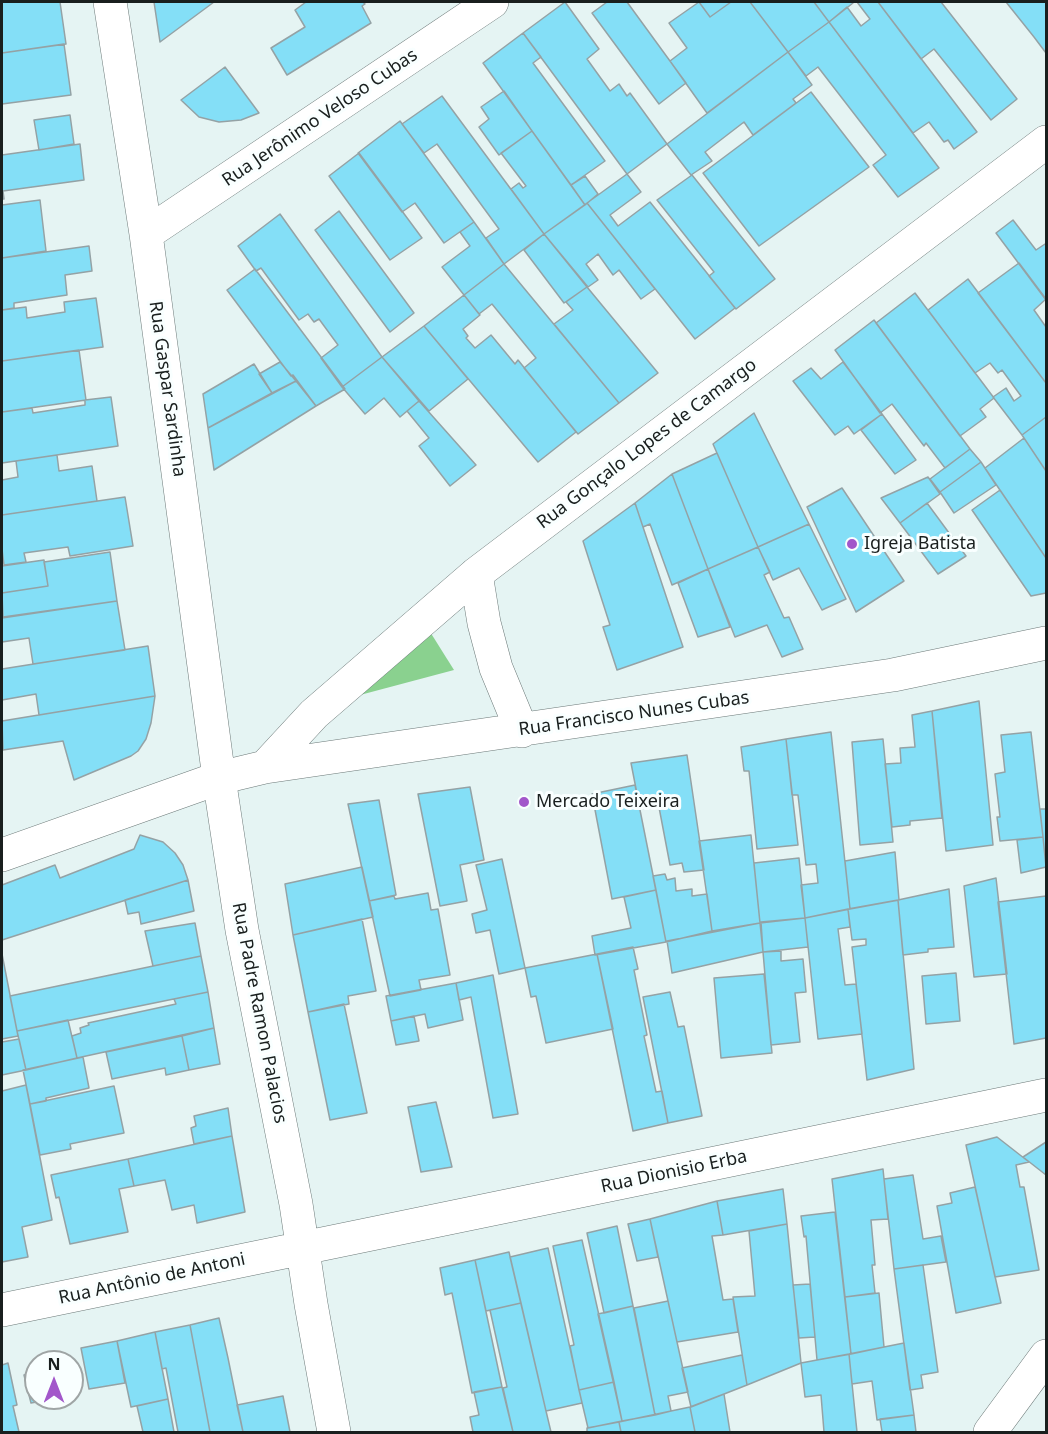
<!DOCTYPE html>
<html>
<head>
<meta charset="utf-8">
<style>
  body { margin:0 }
  #map { position:relative; width:1048px; height:1434px; overflow:hidden; background:#e5f4f3; font-family:"Noto Sans",sans-serif }
  canvas { display:block }
  .frame { position:absolute; inset:0; border:3px solid #191f1e; pointer-events:none }
  .north { position:absolute; left:24px; top:1350px; width:60px; height:60px; box-sizing:border-box; background:#f9ffff; border:2px solid #9fa5a5; border-radius:50%; rotate:0deg; font-size:16px; font-weight:700; line-height:24px; text-align:center; color:#191f1e }
  .north::after { content:''; display:block; margin:auto; width:21px; height:27px; background:#a257ca; clip-path:polygon(50% 0,100% 100%,50% 72%,0 100%) }
</style>
</head>
<body>
<div id="map">
<canvas width="1048" height="1434"></canvas>
<div class="frame"></div>
<div class="north">N</div>
</div>
<script>
const g = document.querySelector('canvas').getContext('2d');
g.lineJoin = 'round';
function fillPath(path, color) { g.fillStyle = color; g.fill(path, 'evenodd'); }
function strokePath(path, color, width, dash) { g.strokeStyle = color; g.lineWidth = width; g.lineCap = dash ? 'butt' : 'round'; g.setLineDash(dash || []); g.stroke(path); }
function drawText(font, color, halo, rows, align = 'center') {
  g.font = font + ' "Noto Sans",sans-serif'; g.lineWidth = 6; g.setLineDash([]); g.textBaseline = 'middle'; g.strokeStyle = halo; g.fillStyle = color; for (const [text, x, y, turn = 0] of rows) {
    g.save(); g.translate(x, y); g.rotate((+turn || 0) * Math.PI / 180); g.textAlign = isNaN(turn) ? turn : align; if (halo) g.strokeText(text, 0, 0); g.fillText(text, 0, 0); g.restore();
  }
}
fillPath(new Path2D(`
  M427,627L454,670L345,699Z`), '#8ad18f');
const building = new Path2D(`
  M2,2H60L66,44L2,53Z
  M154,2H214L160,42Z
  M306,2H363L365,4L362,6L371,23L287,75L271,48L305,27L295,10Z
  M565,2L599,49L587,59L610,91L619,84L627,96L630,93L667,144L627,174L523,33Z
  M607,2H627L686,83L659,104L592,13Z
  M699,2H731L710,17Z
  M699,2L710,17L731,2H750L788,52L707,113L670,61L687,48L669,23Z
  M750,2H814L829,22L788,52Z
  M814,2H852L853,3L829,22Z
  M857,2H878L977,132L954,149L948,140L944,142L929,122L913,133L829,22L847,7L861,26L870,19Z
  M878,2H941L1017,99L991,120L934,49L921,59Z
  M1006,2H1046V53L1034,37Z
  M829,22L939,168L898,197L873,165L886,155L818,67L806,76L788,52Z
  M523,33L541,57L533,63L605,161L571,185L483,63Z
  M64,44L71,95L2,104V53Z
  M788,52L812,85L793,99L796,103L753,135L744,122L705,152L712,161L691,175L667,144Z
  M225,67L259,113L241,120L219,122L199,117L181,100Z
  M504,91L532,131L499,155L479,127L489,119L481,107Z
  M811,92L869,167L759,246L703,173Z
  M442,96L544,234L504,264L486,238L499,229L437,144L424,153L402,124Z
  M70,115L74,144L39,150L34,120Z
  M400,121L474,222L444,243L415,203L402,212L358,153Z
  M532,131L585,205L544,234L511,189L519,183L523,188L526,186L501,153Z
  M80,144L84,180L3,191L4,199H2V155Z
  M359,153L422,238L390,260L329,176Z
  M627,174L641,192L610,215L618,226L650,202L735,308L695,339L587,203Z
  M692,175L775,279L736,309L709,276L714,272L657,200Z
  M585,176L598,194L585,205L571,185Z
  M40,200L46,251L2,258V205Z
  M587,203L655,289L641,299L619,270L613,275L598,254L586,264L598,280L588,287L544,234Z
  M339,211L414,313L390,332L315,230Z
  M280,214L382,357L342,387L321,358L338,345L319,319L314,322L308,314L299,320L261,268L256,271L238,246Z
  M1013,220L1036,250L1045,244L1046,246V300L996,233Z
  M474,222L504,264L464,295L442,267L470,246L460,232Z
  M544,234L587,287L564,303L524,250Z
  M89,246L92,271L65,275L67,295L14,303V308L2,310V258Z
  M1019,263L1046,299L1034,310L1046,327V383L978,293Z
  M504,264L619,403L578,434L524,368L536,358L492,304L479,314L464,295Z
  M255,269L345,389L316,406L293,375L291,376L227,290Z
  M968,279L1046,383V417L1022,435L993,397L1006,388L1014,401L1021,396L1002,370L998,373L990,363L975,373L928,310Z
  M587,287L658,373L619,403L554,324L573,310L566,302Z
  M915,293L994,398L980,409L986,417L960,436L876,323Z
  M464,295L480,315L463,329L468,336L466,338L475,348L491,335L515,364L518,360L576,432L538,462L424,326Z
  M96,298L103,347L2,361V310L26,307L27,318L65,312L64,302Z
  M874,320L970,449L945,468L926,443L924,446L892,404L880,413L835,350Z
  M424,326L468,379L429,411L382,357Z
  M79,350L86,400L2,412V361Z
  M382,357L419,401L400,417L384,398L365,414L342,387Z
  M280,362L296,381L272,393L259,374Z
  M843,362L882,414L854,434L848,426L835,435L793,381L811,368L821,379Z
  M254,364L272,393L208,428L203,394Z
  M296,381L316,406L214,470L208,428Z
  M111,397L118,446L2,463V412L32,408L33,413L85,405V400Z
  M419,401L476,465L450,486L419,446L429,438L407,411Z
  M754,413L809,524L758,547L713,444Z
  M882,414L916,460L895,474L861,430Z
  M1046,417V471L1022,435Z
  M1024,438L1046,471V558L985,468Z
  M970,449L981,462L940,492L930,479Z
  M717,453L758,547L708,569L672,474Z
  M57,455L59,471L92,466L97,501L2,515V480L18,477L16,461Z
  M981,462L996,485L954,513L940,492Z
  M672,474L708,569L672,585L650,524L643,527L635,503Z
  M928,477L940,494L900,523L881,498Z
  M842,488L904,581L856,612L807,507Z
  M1000,490L1046,558V593L1031,596L972,510Z
  M125,497L133,546L70,556L68,547L24,553L26,562L4,565L2,549V515Z
  M635,503L683,647L617,670L603,627L610,625L583,541Z
  M927,503L966,556L938,574L900,523Z
  M809,524L846,599L822,610L799,568L773,580L758,547Z
  M758,547L770,572L764,575L784,618L789,617L803,649L782,657L767,625L735,637L708,569Z
  M110,552L117,601L3,617L2,593L48,586L44,562Z
  M44,560L48,586L2,593V566Z
  M708,569L730,627L698,637L678,583Z
  M117,601L125,650L33,664L29,638L2,642V618Z
  M148,646L155,696L39,715L36,694L2,700V669Z
  M155,696L151,723L146,739L138,751L131,756L74,780L63,741L3,750L2,721Z
  M979,701L993,845L946,851L932,711Z
  M932,711L942,818L910,821V825L892,827L885,764L901,763L900,748L915,747L912,715Z
  M831,732L850,909L805,918L801,885L818,883L816,864L806,865L798,795H792L786,739Z
  M1031,732L1043,837L1000,841L997,817H1000L995,774L1005,772L1001,735Z
  M786,739L798,845L757,849L749,771H744L741,747Z
  M883,739L893,842L860,845L852,742Z
  M687,755L704,870L684,872L682,863L670,865L658,802L639,804L631,763Z
  M635,785L656,890L612,899L592,794Z
  M470,787L484,860L460,865L467,901L440,906L418,794Z
  M379,800L396,895L369,901L348,804Z
  M1040,809H1046V867L1043,837Z
  M140,835L163,842L175,853L183,865L188,880L2,940V885L55,865L60,878L134,849Z
  M751,835L760,923L712,931L699,841Z
  M1043,837L1046,867L1021,873L1017,840Z
  M895,852L899,900L850,909L845,861Z
  M799,858L805,918L760,923L754,863Z
  M502,859L525,968L499,974L490,930L476,933L472,914L487,910L476,865Z
  M362,867L373,917L293,935L285,884Z
  M665,874L667,880L675,878L676,891L692,889V896L707,894L712,931L666,942L653,876Z
  M996,878L1007,974L974,977L964,886Z
  M188,880L194,911L141,924L139,912L128,914L125,900Z
  M949,889L954,947L928,949V952L903,955L898,900Z
  M656,890L666,942L595,955L592,936L631,928L624,897Z
  M428,893L431,910L438,909L450,975L419,980L421,990L390,996L369,901L394,896L395,899Z
  M1046,896V1038L1014,1044L998,902Z
  M898,900L914,1069L867,1080L852,947L866,945V939L852,940L848,909Z
  M848,909L850,927L838,929L845,985L856,984L862,1034L818,1039L805,918Z
  M805,918L808,947L763,952L761,922Z
  M362,919L376,991L348,996L349,1004L308,1012L293,935Z
  M195,923L201,956L153,966L145,931Z
  M760,923L763,952L672,973L667,941Z
  M633,947L638,969L634,970L647,1035L644,1036L656,1092L662,1091L668,1123L633,1131L597,954Z
  M781,951V961L803,959L806,992L795,993L800,1042L771,1045L763,952Z
  M2,954L18,1036L2,1039Z
  M597,954L613,1029L546,1043L536,996L531,997L525,968Z
  M201,956L208,992L17,1031L10,996Z
  M956,973L960,1021L926,1024L922,976Z
  M764,974L772,1053L721,1058L714,978Z
  M493,975L518,1114L493,1118L471,997L459,1000L456,983Z
  M456,983L463,1020L428,1028L425,1014L391,1021L386,996Z
  M208,992L214,1028L77,1058L72,1036L81,1033L80,1028L89,1025L88,1023L176,1004L174,999Z
  M670,992L678,1027L684,1026L702,1116L668,1123L643,997Z
  M344,1004L367,1113L330,1120L308,1012Z
  M414,1016L419,1041L396,1045L391,1021Z
  M68,1020L77,1058L26,1070L17,1031Z
  M214,1028L220,1064L189,1070L182,1036Z
  M182,1036L189,1070L166,1075L165,1068L112,1079L106,1052Z
  M19,1039L26,1070L2,1075V1042Z
  M83,1057L89,1088L46,1098V1101L30,1104L23,1070Z
  M26,1085L52,1220L22,1227L28,1257L2,1262V1091Z
  M114,1086L124,1133L70,1144L71,1149L40,1155L30,1104Z
  M436,1102L452,1167L421,1172L408,1107Z
  M228,1108L232,1136L194,1144L191,1128L196,1126L194,1116Z
  M232,1136L245,1212L197,1223L194,1205L172,1210L165,1180L134,1186L128,1159Z
  M997,1137L1029,1162L1016,1165L1020,1187H1024L1039,1270L995,1277L966,1145Z
  M1046,1142V1175L1023,1157Z
  M128,1159L134,1186L119,1189L128,1232L70,1244L59,1197L56,1198L51,1175Z
  M883,1169L888,1219L871,1220L875,1265H872L875,1293L845,1297L832,1179Z
  M913,1175L923,1239L941,1236L946,1262L894,1269L884,1179Z
  M975,1187L1001,1303L956,1313L937,1206L952,1203L950,1193Z
  M783,1189L787,1224L723,1235L717,1201Z
  M717,1201L723,1235L712,1236L723,1300L733,1299L738,1332L677,1342L650,1219Z
  M835,1212L851,1354L817,1360L806,1236L804,1237L801,1216Z
  M650,1219L658,1257L637,1261L628,1224Z
  M787,1224L801,1363L747,1385L733,1297L755,1296L749,1231Z
  M617,1226L633,1306L604,1313L587,1233Z
  M582,1240L614,1382L579,1390L570,1346L574,1345L553,1246Z
  M548,1248L582,1403L546,1411L510,1257Z
  M509,1252L521,1303L486,1311L475,1260Z
  M475,1260L502,1387L472,1393L452,1293L445,1295L440,1268Z
  M923,1265L938,1372L921,1375L923,1388L910,1390L894,1269Z
  M810,1284L815,1337L799,1338L793,1285Z
  M879,1293L884,1347L851,1354L845,1297Z
  M668,1301L688,1392L668,1396L671,1411L655,1415L634,1308Z
  M521,1303L546,1411L551,1432H513L503,1388L507,1387L490,1310Z
  M633,1306L655,1415L622,1421L598,1314Z
  M219,1318L228,1358L243,1432H210L190,1325Z
  M190,1325L210,1432H178L166,1368L162,1369L155,1332Z
  M155,1332L168,1399L131,1407L117,1341Z
  M117,1341L125,1383L89,1389L81,1348Z
  M904,1343L914,1415L877,1420L872,1381L852,1384L849,1354Z
  M849,1354L857,1432H824L821,1395L805,1397L801,1363Z
  M742,1355L747,1385L691,1407L682,1368Z
  M8,1363L17,1405L13,1406L19,1432H2V1365Z
  M36,1372V1398L54,1399L31,1403L24,1375Z
  M614,1382L622,1421L588,1428L579,1390Z
  M502,1387L513,1432H473L470,1417L479,1415L474,1392Z
  M724,1394L730,1432H695L690,1407Z
  M283,1396L290,1432H243L237,1405Z
  M168,1399L174,1432H143L137,1406Z
  M690,1407L695,1432H621L619,1422Z
  M914,1415L916,1432H882L880,1419Z
  M619,1422L621,1432H587V1428Z`);
fillPath(building, '#84dff7');
strokePath(building, '#94a2a5', 1.5);
const minor = new Path2D(`
  M110,2L146,234L219,778L242,930L296,1204L311,1304L334,1432
  M146,234L492,2
  M476,574L484,623L496,668L522,731
  M265,767L314,714L476,574L1046,142
  M2,855L219,778L265,767L893,675L1046,643
  M2,1310L1046,1095
  M990,1432L1046,1356`);
strokePath(minor, '#6c7978', 34);
strokePath(minor, '#fff', 33);
for (const [x, y, r, color] of [
  [852,544,6,"#a257ca"],
  [524,802,6,"#a257ca"]
]) { const dot = new Path2D(); dot.arc(x, y, r, 0, 2 * Math.PI); g.fillStyle = color; g.fill(dot); strokePath(dot, '#f9ffff', 2); }
drawText('18px', '#191f1e', '#f9ffff', [
  ["Rua Jerônimo Veloso Cubas",320,118,-34],
  ["Rua Gaspar Sardinha",167,389,82],
  ["Rua Gonçalo Lopes de Camargo",647,444,-37],
  ["Rua Francisco Nunes Cubas",634,714,-8],
  ["Rua Padre Ramon Palacios",259,1013,79],
  ["Rua Dionisio Erba",674,1172,-12],
  ["Rua Antônio de Antoni",152,1279,-12]
]);
drawText('18px', '#191f1e', '#f9ffff', [
  ["Igreja Batista",864,544],
  ["Mercado Teixeira",536,802]
], 'left');
</script>
</body>
</html>
